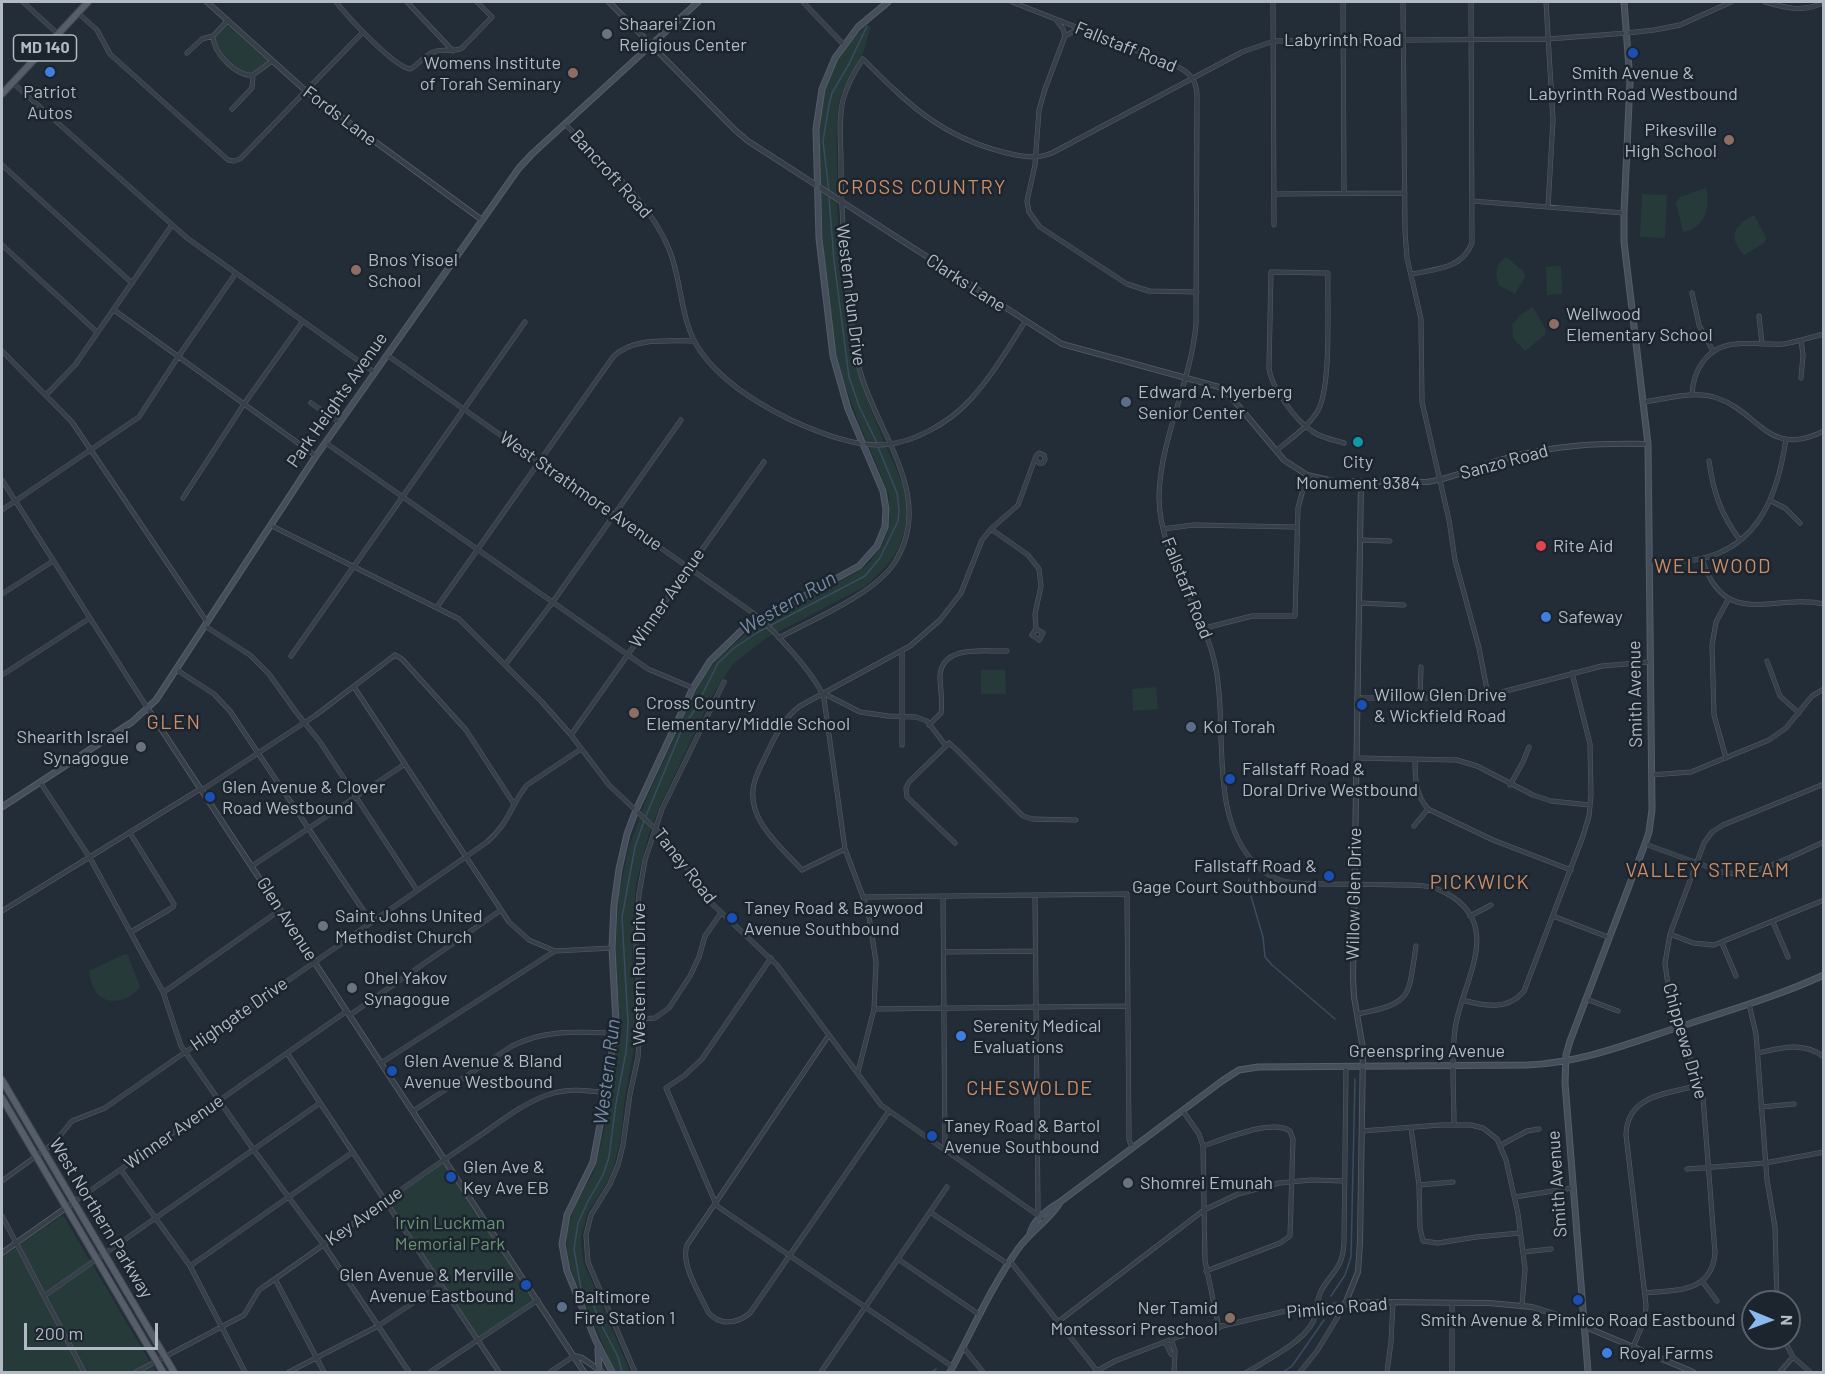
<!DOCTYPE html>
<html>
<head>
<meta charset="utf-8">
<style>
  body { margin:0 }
  #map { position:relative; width:1825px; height:1374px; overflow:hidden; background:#232d38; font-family:Barlow,sans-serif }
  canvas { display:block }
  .frame { position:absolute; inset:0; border:3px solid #b2bac5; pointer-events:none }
  .north { position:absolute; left:1741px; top:1290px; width:60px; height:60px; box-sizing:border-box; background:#1c242e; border:2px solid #58606a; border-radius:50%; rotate:91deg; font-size:16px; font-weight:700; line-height:24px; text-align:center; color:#b2bac5 }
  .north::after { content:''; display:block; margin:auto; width:21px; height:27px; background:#8cb7ef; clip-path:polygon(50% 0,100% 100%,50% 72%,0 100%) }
  .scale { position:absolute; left:24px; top:1323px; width:134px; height:27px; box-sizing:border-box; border:3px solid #b2bac5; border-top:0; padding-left:8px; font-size:18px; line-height:21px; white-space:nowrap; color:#b2bac5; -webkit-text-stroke:4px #1c242e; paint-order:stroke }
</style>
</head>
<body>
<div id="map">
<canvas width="1825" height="1374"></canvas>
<div class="frame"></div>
<div class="north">N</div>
<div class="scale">200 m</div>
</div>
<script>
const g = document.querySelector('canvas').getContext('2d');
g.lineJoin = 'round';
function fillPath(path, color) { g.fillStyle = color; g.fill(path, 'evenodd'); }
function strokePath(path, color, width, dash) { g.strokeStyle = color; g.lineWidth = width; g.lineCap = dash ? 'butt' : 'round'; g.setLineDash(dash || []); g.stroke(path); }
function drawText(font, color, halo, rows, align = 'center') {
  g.font = font + ' Barlow,sans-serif'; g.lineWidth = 5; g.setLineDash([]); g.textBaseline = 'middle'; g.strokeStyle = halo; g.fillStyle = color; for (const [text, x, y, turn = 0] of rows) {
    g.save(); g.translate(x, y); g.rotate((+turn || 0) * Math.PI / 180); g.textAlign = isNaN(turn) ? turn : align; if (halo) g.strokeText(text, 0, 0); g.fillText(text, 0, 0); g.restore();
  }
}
fillPath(new Path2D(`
  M227,25L269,62L251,74L240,71L215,46C215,36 217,29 227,25Z
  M866,25L871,27C868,35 866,45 863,53C855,70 843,83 839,102C835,124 837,148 837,170C837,236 840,316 860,378C868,404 879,430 890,455C897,471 906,488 907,506C908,542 891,566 864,587L765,639L732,665L711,698L658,810L648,837L636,884L634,905L632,956L637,1015L636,1037L625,1097L621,1135L614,1166L608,1181L587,1213L581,1238L583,1261L630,1372H615L575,1280L569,1264L566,1235L575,1206L595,1170L605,1126L620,1022L615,949L619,894L629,846L648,795L700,682L710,668L721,655L750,630L859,571L869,563L883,544L887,533L890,517L889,495C873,453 853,414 841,371C825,312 823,242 821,181C821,151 816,119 825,90C832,65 847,44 866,25Z
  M1706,188C1711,208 1705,228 1683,232L1676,203L1680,197Z
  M1642,194L1667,195L1665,238L1640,237Z
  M1754,215L1766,238L1764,243L1744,255C1727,236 1734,225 1754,215Z
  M1506,257L1524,272L1525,277L1515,294L1499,285C1495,273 1495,265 1506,257Z
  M1561,266L1562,294L1547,295L1546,267Z
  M1533,307L1546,330L1545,335L1525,351L1513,338L1512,325L1520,315Z
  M981,670H1005L1006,694H981Z
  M1156,687L1158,709L1133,711L1132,689Z
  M125,954L128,955L140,987C130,1001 105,1008 95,990C91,984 90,977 89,971Z
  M444,1162L535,1300L478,1338L387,1202Z
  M63,1215L156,1372H2V1257Z`), '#263a3a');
strokePath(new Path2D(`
  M829,192L823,141L829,105L832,93L849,64L867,26
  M829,197L834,260L849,377L859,406L877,443
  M646,816L682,729L694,711L718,663L734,648L758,632L865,576L880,558L898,521L899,510L897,493L878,447
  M1249,879L1248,886L1263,937L1265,957L1272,965L1335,1019
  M1331,1296L1345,1275L1351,1257L1355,1079
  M622,1372L618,1357L601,1324L593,1304L581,1289L574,1249L578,1223L588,1201L603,1175L609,1157L616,1103L626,1052L628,1023L622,917L635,847L644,821
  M932,1372L936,1369
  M1283,1372L1292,1366L1324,1320`), '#3a4c60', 1.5);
const minor = new Path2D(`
  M23,2L58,34
  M336,2C348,17 393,66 410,69C419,65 424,55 434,52C443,48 453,53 462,48L492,17L477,2
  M407,2L453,51
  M803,2L843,44
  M1012,2L1178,67C1190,73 1196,80 1197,94L1196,324C1191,383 1160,438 1159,497C1159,558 1205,609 1216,669C1228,730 1208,814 1255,864C1262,871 1270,877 1280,880C1294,885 1311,883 1325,884C1349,884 1373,884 1396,885C1413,885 1430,884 1446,893C1506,925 1461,983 1455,1029C1451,1061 1454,1094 1454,1125
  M1273,2L1274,225
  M1343,2L1344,194
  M1403,2L1405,232L1407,258L1421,319L1422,402L1449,520L1455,560L1479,648L1488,695
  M1546,2L1553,120L1548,207
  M1765,2C1786,8 1804,13 1824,2
  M78,13L97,30L110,54L228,160L234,161L240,159L363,32
  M1057,21L1063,29L1065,36
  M1079,28L1065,36L1045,89L1039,110L1035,165L1027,201L1029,212L1040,227L1127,284L1149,291L1197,292
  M213,36C213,53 237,77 253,75
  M187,53L202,39L213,36L228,20
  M13,83L187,238L374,372
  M232,109L252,88L253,75L272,61
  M565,124C601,161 649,200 669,249C683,283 679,321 701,352C723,383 758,404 791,420C817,432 849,445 878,445C911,445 949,423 970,400C992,376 1008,348 1025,322
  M2,165L132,283
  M1274,194L1405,193
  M1472,201L1624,213
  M2,245L97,332
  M1412,274C1436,269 1462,269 1472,243L1471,2
  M1692,293L1699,325L1713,351
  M114,310L316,456
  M1759,316L1762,344
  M2,351L72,422L207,622
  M387,355L753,613C772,628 818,677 824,699L845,849L868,910L876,962L874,1009L858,1072
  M1801,378L1803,355L1801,340
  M46,395L75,365L172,225
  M1692,395C1693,369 1708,346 1736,344C1751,342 1767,345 1783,344C1797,342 1810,337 1824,334
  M1644,402C1667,399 1694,390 1717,398C1759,412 1768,459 1824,431
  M311,403L339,422
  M326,443L648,669L693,688
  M1276,451C1290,439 1307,428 1317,412C1332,389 1327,304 1328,273L1271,272L1269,368C1271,387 1296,421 1312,431C1321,438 1334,440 1344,443
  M1709,461C1713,491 1721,515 1740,540
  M2,480L148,709
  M183,498L244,404L303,321
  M1771,501L1785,508L1800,523
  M2,510L139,417L178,357L236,273
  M270,525L459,619L541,701L571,735L609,785L664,837L675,849L706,898L777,965L881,1105L1042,1218
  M991,529L1028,555L1039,569L1041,586L1035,614L1036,629L1032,635L1039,640L1043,633L1036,629
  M1163,529L1193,525L1297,527
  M1360,540L1390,541
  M1702,559C1725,631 1772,593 1824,604
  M1649,562C1666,561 1684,562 1700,559C1760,546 1778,493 1786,439
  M2,594L53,561
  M1359,603L1404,605
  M437,607L613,357C633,337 668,341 694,341
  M205,626L250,655L269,674L296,712L320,742L417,890
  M1205,628L1252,616H1295L1298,508L1307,475
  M779,638C813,619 875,594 895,562C936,496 877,434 860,371C853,344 851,317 848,290C844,248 841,206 841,163C841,143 838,120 843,100C847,85 854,72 863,59C907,103 940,136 1003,152C1020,156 1035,160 1052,153L1242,52L1274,41L1548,39L1627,33L1654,30L1680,25L1731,2
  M902,651V745
  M395,655L402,659L466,730L514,804
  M291,656L525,322
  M1767,661L1780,696L1799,713
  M505,665L552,603L681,420
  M177,670L214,694L230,711L371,922
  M2,675L90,618
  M354,687L509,922L529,940L555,951
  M823,693L860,712L888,716L916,717L927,721L946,746L949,743L958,751L1023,816L1032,819L1076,820
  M1357,698H1467L1502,692L1602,666L1649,662
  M1420,699L1421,667
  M929,725L941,713C943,701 940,688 940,676C942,644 985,652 1007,651
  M571,735L764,462
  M946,746L909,782L906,788L907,797L955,843
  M1356,758L1457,760L1477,766L1533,795L1551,801L1590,805
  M1726,758L1714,715L1712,645L1716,622L1729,598
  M1415,759C1415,778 1415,794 1428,809L1493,840L1571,870
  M1651,775L1691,772L1769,740L1786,728L1812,696L1824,689
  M40,782L90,858L163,992L181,1046L253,1149L324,1245L409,1372
  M1510,785L1523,762L1529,747
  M1414,826L1428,809
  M130,833L174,904L173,907L170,909L131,932
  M1645,844L1722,872C1752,880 1795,854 1824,842
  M845,849L802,870C780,846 743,817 755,780C758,770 764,760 768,751C777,733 784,718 800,706L910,646L940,620L961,593L982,540L991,529L1018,505L1036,456L1039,453L1044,455L1045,459L1043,463H1039L1036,460
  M252,866L405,764
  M1035,895L1038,1212
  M943,896L945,1150
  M864,897L1127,894L1129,1140L1132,1147
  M2,911L197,791L205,788L316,715L395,655
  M1470,916L1491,905
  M1553,916L1608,937
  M1773,922L1788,957
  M1670,934L1693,943L1714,945L1824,900
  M1722,943L1736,976
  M943,952L1035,951
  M771,958L702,1059L685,1075L666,1088L715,1202L717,1206L953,1367
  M164,992L280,910
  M1586,999L1618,1011
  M1462,1000C1484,1006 1508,1011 1524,991L1583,836L1589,816L1591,795L1590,744L1572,673
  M1749,1004L1756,1034L1767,1180L1775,1227L1777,1302
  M874,1009L1128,1006
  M1357,1014C1412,1003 1408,999 1416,946
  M350,1015L501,910
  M641,1019L655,1018L669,1008L690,976L699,957L705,936L721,913
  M829,1035L687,1245C680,1264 700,1294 708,1312C719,1326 737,1324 750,1313L889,1111
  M287,1053L499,1372
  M1758,1053C1781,1048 1803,1041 1824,1057
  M381,1063L555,951L612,948
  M1761,1107L1794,1104
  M413,1111L512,1046C545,1029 578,1032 615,1033
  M1183,1111L1199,1134L1203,1146L1205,1261L1219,1328
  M1411,1128L1419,1185L1420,1228L1423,1241L1438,1243L1476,1237L1520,1233
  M1362,1131L1440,1125H1471L1483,1128L1497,1139L1506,1160L1518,1214L1525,1269L1522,1305
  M1501,1145L1527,1131L1539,1129
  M1203,1146C1222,1140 1272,1118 1290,1131L1293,1139L1290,1236L1280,1243L1206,1271
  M1687,1169L1765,1163L1824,1152
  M121,1170L190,1266L245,1372
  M2,1181L54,1143L72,1121L105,1108L487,842C510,822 510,806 527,785L581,749
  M1419,1185L1453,1182
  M1515,1197L1572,1188
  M74,1202L347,1011
  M930,1212L1008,1264
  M2,1216L84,1372
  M1523,1252L1551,1249
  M898,1259L980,1315
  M1010,1261L1097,1371
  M190,1266L353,1152
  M275,1279L324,1372
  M1702,1281L1717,1301
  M1645,1293C1675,1290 1712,1293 1715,1253L1703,1097L1669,993L1665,963L1670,934L1704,843L1712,832L1723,825L1824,784
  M44,1296L320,1103
  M1452,1303V1372
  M1059,1321L1204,1210L1238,1194L1279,1183L1311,1180L1345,1181
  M1783,1338L1793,1357L1810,1372
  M1171,1339L1175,1351L1174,1372
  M1165,1342L1171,1354L1173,1355
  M963,1347L983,1372
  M1633,1347L1645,1319L1646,1305L1626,1135C1627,1094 1668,1094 1700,1085
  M136,1372L244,1315L259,1290C329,1242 398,1190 469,1143C494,1127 519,1105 547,1095C567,1088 586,1090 606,1093
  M289,1372L378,1326L440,1285
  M430,1372L538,1300
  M550,1372L574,1356
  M635,1372L588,1262L586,1235L591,1215L610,1184L618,1165L623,1145L630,1094L638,1057L641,1007L636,958V927L639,894L645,860L662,809L724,682
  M821,1372L947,1187
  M1095,1372L1115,1361L1180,1336L1290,1310L1345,1304
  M1247,1372C1267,1360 1302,1343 1313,1322C1317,1312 1316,1301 1321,1291C1332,1271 1343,1269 1344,1242L1346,1067
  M1300,1372L1317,1351L1345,1305
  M1387,1372L1391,1342L1393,1302
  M1780,1372L1793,1357`);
const tertiary = new Path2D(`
  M207,2L306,91L482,220
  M609,2L735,130L748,141L1062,344L1219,387L1231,397L1284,460L1307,475L1333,481L1427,482C1455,478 1480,465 1507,458C1554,445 1599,443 1648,444
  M1361,481L1353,978L1354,997L1363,1049L1360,1242L1358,1272L1345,1304L1375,1302L1489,1303L1532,1307L1557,1315L1693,1372
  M148,709L584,1372
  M2,1253L74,1202
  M574,1356L582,1358L602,1372`);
const secondary = new Path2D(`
  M2,807L132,722L156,700L316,456L519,168L532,154L698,2
  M1030,1234C1033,1220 1048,1209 1060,1202L1222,1081L1239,1070L1258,1067L1527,1065C1582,1063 1630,1043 1682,1026C1730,1010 1778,996 1824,975
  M598,1349L599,1372
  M612,1372L596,1341L567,1271L562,1244L567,1215L593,1162L606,1093L616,1022L612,948L614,905L619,869L627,834L636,810L693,688L710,661L742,630L859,566L877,546L885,527L886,509L883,491L848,409L833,356L819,238L816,129L822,89L835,58L858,27L888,2
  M950,1372C972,1331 991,1287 1018,1249C1030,1232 1048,1221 1059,1204
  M1588,1372L1565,1083L1566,1055L1570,1041L1645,844L1649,832L1652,810L1648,444L1624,242V213L1630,81L1624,2`);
const primary = new Path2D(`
  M2,94L88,2
  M2,1080L174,1372
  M2,1098L163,1372`);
strokePath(minor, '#555d67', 5);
strokePath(tertiary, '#555d67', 6);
strokePath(secondary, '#555d67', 7);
strokePath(primary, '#404852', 8);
strokePath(minor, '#373f49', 4);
strokePath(tertiary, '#373f49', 4.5);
strokePath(secondary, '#454f5c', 5);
strokePath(primary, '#555e69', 6);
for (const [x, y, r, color] of [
  [607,34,6,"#6b7280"],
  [1633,53,6,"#1a4fb4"],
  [50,72,6,"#3f7fe0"],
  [573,73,6,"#8d6e63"],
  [1729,140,6,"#8d6e63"],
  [356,270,6,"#8d6e63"],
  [1554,324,6,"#8d6e63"],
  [1126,402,6,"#5c6f8a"],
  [1358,442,6,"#0f9aa8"],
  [1541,546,6,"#e0444e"],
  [1546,617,6,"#3f7fe0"],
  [1362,705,6,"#1a4fb4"],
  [634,713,6,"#8d6e63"],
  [1191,727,6,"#5c6f8a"],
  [141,747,6,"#6b7280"],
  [1230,779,6,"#1a4fb4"],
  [210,797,6,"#1a4fb4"],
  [1329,876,6,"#1a4fb4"],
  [732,918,6,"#1a4fb4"],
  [323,926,6,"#6b7280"],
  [352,988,6,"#6b7280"],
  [961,1036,6,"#3f7fe0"],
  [392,1071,6,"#1a4fb4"],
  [932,1136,6,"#1a4fb4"],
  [451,1177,6,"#1a4fb4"],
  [1128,1183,6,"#6b7280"],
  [526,1285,6,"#1a4fb4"],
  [1578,1300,6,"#1a4fb4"],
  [562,1307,6,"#5c6f8a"],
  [1230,1318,6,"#8d6e63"],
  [1607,1353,6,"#3f7fe0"]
]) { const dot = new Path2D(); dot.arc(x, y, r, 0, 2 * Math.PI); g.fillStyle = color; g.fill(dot); strokePath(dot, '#1c242e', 2); }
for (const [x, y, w] of [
  [45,48,63]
]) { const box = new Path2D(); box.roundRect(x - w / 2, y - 13, w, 26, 4.5); g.fillStyle = '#1c242e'; g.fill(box); strokePath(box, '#b2bac5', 1.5); }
drawText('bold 16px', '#b2bac5', null, [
  ["MD 140",45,48]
]);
drawText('18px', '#b2bac5', '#1c242e', [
  ["Shaarei Zion",619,24],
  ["Religious Center",619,45],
  ["Womens Institute",561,63,"right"],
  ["of Torah Seminary",561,84,"right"],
  ["Smith Avenue &",1633,73,"center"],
  ["Labyrinth Road Westbound",1633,94,"center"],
  ["Patriot",50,92,"center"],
  ["Autos",50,113,"center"],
  ["Pikesville",1717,130,"right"],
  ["High School",1717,151,"right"],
  ["Bnos Yisoel",368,260],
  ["School",368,281],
  ["Wellwood",1566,314],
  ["Elementary School",1566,335],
  ["Edward A. Myerberg",1138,392],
  ["Senior Center",1138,413],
  ["City",1358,462,"center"],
  ["Monument 9384",1358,483,"center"],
  ["Rite Aid",1553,546],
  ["Safeway",1558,617],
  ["Willow Glen Drive",1374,695],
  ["& Wickfield Road",1374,716],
  ["Cross Country",646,703],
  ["Elementary/Middle School",646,724],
  ["Kol Torah",1203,727],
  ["Shearith Israel",129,737,"right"],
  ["Synagogue",129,758,"right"],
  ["Fallstaff Road &",1242,769],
  ["Doral Drive Westbound",1242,790],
  ["Glen Avenue & Clover",222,787],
  ["Road Westbound",222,808],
  ["Fallstaff Road &",1317,866,"right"],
  ["Gage Court Southbound",1317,887,"right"],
  ["Taney Road & Baywood",744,908],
  ["Avenue Southbound",744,929],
  ["Saint Johns United",335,916],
  ["Methodist Church",335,937],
  ["Ohel Yakov",364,978],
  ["Synagogue",364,999],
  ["Serenity Medical",973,1026],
  ["Evaluations",973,1047],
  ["Glen Avenue & Bland",404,1061],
  ["Avenue Westbound",404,1082],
  ["Taney Road & Bartol",944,1126],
  ["Avenue Southbound",944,1147],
  ["Glen Ave &",463,1167],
  ["Key Ave EB",463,1188],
  ["Shomrei Emunah",1140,1183],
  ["Glen Avenue & Merville",514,1275,"right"],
  ["Avenue Eastbound",514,1296,"right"],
  ["Baltimore",574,1297],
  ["Fire Station 1",574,1318],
  ["Ner Tamid",1218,1308,"right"],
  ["Montessori Preschool",1218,1329,"right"],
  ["Smith Avenue & Pimlico Road Eastbound",1578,1320,"center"],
  ["Royal Farms",1619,1353]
], 'left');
drawText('18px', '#b2bac5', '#1c242e', [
  ["Labyrinth Road",1343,40],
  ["Fallstaff Road",1126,47,22],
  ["Fords Lane",340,116,37],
  ["Bancroft Road",611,174,48],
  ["Clarks Lane",966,283,33],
  ["Western Run Drive",851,295,83],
  ["Park Heights Avenue",337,400,-55],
  ["Sanzo Road",1504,462,-15],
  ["West Strathmore Avenue",581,491,35],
  ["Fallstaff Road",1187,588,68],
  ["Winner Avenue",667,598,-55],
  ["Smith Avenue",1635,694,-91],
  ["Taney Road",685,866,52],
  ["Willow Glen Drive",1354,894,-89],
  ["Glen Avenue",287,919,57],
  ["Western Run Drive",639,974,-90],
  ["Highgate Drive",239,1014,-35],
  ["Chippewa Drive",1685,1041,74],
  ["Greenspring Avenue",1427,1051],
  ["Winner Avenue",174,1132,-35],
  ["Smith Avenue",1557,1184,-94],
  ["Key Avenue",364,1216,-35],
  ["West Northern Parkway",101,1218,59],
  ["Pimlico Road",1337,1308,-5]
]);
drawText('18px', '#6b9473', '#1c242e', [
  ["Irvin Luckman",450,1223],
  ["Memorial Park",450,1244]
]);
g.letterSpacing = '1.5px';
drawText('20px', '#cb8e67', '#1c242e', [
  ["CROSS COUNTRY",922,187],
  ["WELLWOOD",1713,566],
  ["GLEN",174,722],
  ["VALLEY STREAM",1708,870],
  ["PICKWICK",1480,882],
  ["CHESWOLDE",1030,1088]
]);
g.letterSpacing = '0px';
drawText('italic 20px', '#748ca6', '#1c242e', [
  ["Western Run",788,603,-30],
  ["Western Run",607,1072,-83]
]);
</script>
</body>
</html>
